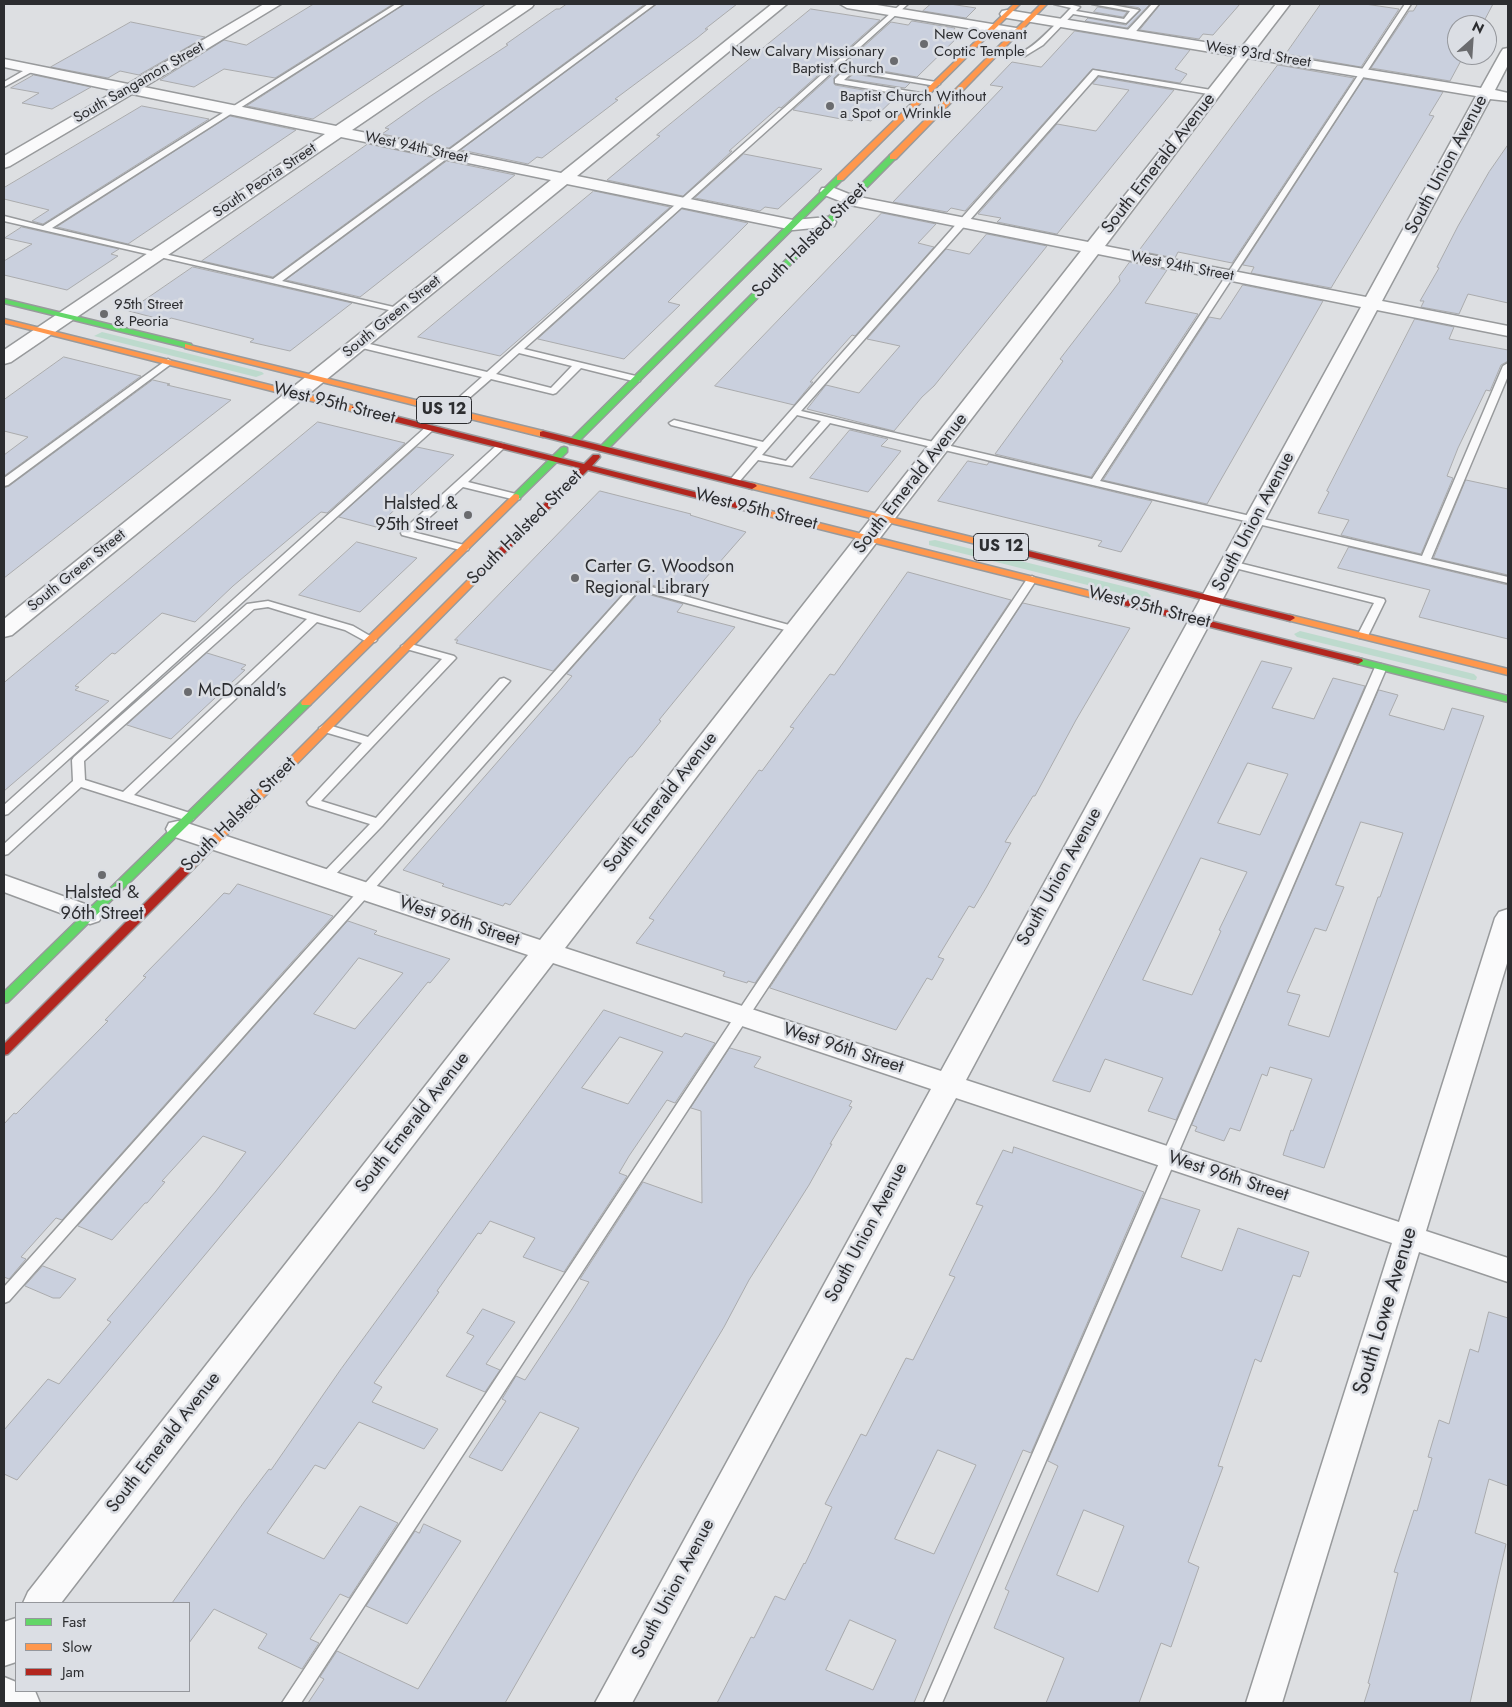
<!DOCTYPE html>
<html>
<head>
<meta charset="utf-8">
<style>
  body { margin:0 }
  #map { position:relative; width:1512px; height:1707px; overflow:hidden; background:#dddfe2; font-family:Jost,sans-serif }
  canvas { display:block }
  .frame { position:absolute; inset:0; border:5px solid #2c2d30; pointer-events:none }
  .legend { position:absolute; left:15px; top:1602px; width:175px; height:90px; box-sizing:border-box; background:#dbdee4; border:1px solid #95979c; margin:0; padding:6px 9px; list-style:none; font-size:15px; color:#2c2d30 }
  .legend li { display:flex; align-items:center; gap:10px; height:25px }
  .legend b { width:25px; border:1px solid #95979c }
  .north { position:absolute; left:1447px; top:15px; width:50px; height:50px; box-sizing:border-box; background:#dbdee4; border:1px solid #95979c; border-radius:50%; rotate:26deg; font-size:14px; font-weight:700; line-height:20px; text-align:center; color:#2c2d30 }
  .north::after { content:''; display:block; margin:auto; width:18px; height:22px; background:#6a6b6e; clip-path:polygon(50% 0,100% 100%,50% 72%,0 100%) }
</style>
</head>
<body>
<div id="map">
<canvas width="1512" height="1707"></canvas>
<div class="frame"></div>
<ul class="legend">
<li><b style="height:6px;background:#63d668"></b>Fast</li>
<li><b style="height:6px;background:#ff974d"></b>Slow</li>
<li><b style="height:6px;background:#b3261e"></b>Jam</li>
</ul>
<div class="north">N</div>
</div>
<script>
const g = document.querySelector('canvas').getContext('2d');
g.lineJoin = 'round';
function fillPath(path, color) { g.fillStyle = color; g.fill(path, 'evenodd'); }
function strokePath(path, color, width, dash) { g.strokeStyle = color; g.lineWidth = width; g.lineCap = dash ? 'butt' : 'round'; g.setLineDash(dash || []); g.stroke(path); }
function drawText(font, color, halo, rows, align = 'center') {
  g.font = font + ' Jost,sans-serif'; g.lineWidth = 5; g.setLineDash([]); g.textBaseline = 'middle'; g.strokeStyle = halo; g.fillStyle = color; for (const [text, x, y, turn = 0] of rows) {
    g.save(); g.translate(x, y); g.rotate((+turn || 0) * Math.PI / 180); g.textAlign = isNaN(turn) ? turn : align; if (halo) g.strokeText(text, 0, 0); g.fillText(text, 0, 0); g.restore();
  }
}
fillPath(new Path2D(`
  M102,332L262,372L264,374L256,377L94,336Z
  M935,540L1147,592L1151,596L1148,599H1143L929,545V541Z
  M1300,631L1474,674L1477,677L1476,680H1472L1297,637L1294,634Z`), '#bddacd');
const building = new Path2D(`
  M314,4H393L275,78L224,69L194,87L160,80L224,40L246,45Z
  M405,4H486L313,119L247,106Z
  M567,4H645L449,148L382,134L389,129L385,128L429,97L508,45L506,44L556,9H559Z
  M657,4H737L705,29H708L697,38L615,99L618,100L542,158L537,157L528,164L461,150Z
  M931,4H950L976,8L966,18L923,11Z
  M1116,4H1150L1127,28L1085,21L1088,18L1126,25L1141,10L1139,8Z
  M1161,4H1240L1213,35L1203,34L1199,39L1140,30Z
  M1321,4H1365L1399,9L1361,67L1286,54Z
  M1418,4H1493L1482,25H1457V55H1464L1450,81L1371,68L1409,11H1413Z
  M1098,7L1127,12L1123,17L1094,12Z
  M811,9L880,20L781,108L779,107L729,151H732L683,196L607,180L660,136L657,135Z
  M912,21L955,28L953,31L963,32L917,77L848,65L834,78L835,85L897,96L871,121L855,118L852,121L793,110L891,22L908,25Z
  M131,22L205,37L139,75L120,71L108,78L51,67Z
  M1075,31L1190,50L1175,69L1187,74L1180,83L1092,69L965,211L951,208L947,212L893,202L1003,87L990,85L1012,62L1041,67Z
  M1278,65L1354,78L1232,263L1178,252L1175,258L1139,251Z
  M854,74L910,83L905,88L848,79Z
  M34,75L91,87L52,109L22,103L39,93L11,88Z
  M1099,77L1174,90L1057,234L997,222L1001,218L978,214L1057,124L1096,131L1129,90L1093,84Z
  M1364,79L1443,92L1429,115L1434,116L1415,148L1331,288L1251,273L1254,267L1243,265Z
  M142,106L209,119L43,224L32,221L49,210L4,199V188Z
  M230,116L296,130L128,244L57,227Z
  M368,144L435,158L273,277L202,261Z
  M1508,145V303L1468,294L1459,314L1421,307L1424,301H1420L1439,268L1437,267L1458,226L1489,172Z
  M744,154L822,169L778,209L765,207L760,211L695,198Z
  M447,161L515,175L360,297L286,280Z
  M594,191L670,207L500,356L418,337Z
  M682,209L748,223L668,302L680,305L624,359L538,339Z
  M882,213L936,224L918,243L934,247L855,336L852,335L810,382H813L794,405L715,386Z
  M22,227L119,249L111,254L118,256L67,290L4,275V261L32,244L5,238Z
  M987,234L1047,246L934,386L922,397L894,431L807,409L826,385L859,393L900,346L867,339L946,249L969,254Z
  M1130,262L1167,270L1145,303L1198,314L1091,477L995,454L1063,361L1060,359L1111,293L1120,281L1119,277Z
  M193,267L352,303L290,351L250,342L254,339L171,318L167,321L129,311Z
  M1243,285L1323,301L1207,504L1103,480L1209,317L1220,319Z
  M1415,319L1454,327L1449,339L1508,350V361L1501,365L1490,391L1486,390L1458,448L1447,476L1453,478L1421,554L1341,535L1349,520L1318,513L1329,492L1327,491Z
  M64,357L141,376L4,476V455L28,437L4,431V400Z
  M153,380L170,384L167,385L231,400L4,578V488L9,486Z
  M318,422L405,443L327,513L321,512L233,586L195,622L162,613L115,654L112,653L75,686L79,687L75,690L109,701L4,791V683Z
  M850,430L888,439L881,446L901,451L868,492L810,478Z
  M417,447L454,455L376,527L339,517Z
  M968,461L987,465L989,462L1152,501L1121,552L1098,546L1102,541L938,501Z
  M1466,480L1508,489V575L1434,558Z
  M600,491L691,514L690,515L746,532L690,596L638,581L632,583L553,671L456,643L458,640H455Z
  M357,542L417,558L360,612L299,595Z
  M1349,547L1508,585V639L1419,617L1430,590L1338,568Z
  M908,572L1011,600L755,983L748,981L747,983L723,976L725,972L636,943L654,920L649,918L759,770L762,771L794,728L790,727L830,674L834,675Z
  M640,592L683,604L677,612L735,627L659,720L661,721L632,757H630L594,801L510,905L505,903L503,906L442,886L444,884L403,870L562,688L572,676L567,674Z
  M1023,603L1130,628L1076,720L1035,796H1033L1005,842L1011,843L986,888L974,908L969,906L938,957L944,959L932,980L927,978L896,1030L770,988Z
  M207,653L246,665L241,669L245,670L171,739L127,725Z
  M1262,661L1292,668L1272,708L1314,719L1333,678L1365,686L1176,1120L1148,1111L1163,1078L1105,1059L1090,1092L1053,1081ZM1248,763L1288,774L1260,835L1218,823ZM1201,858L1247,872L1219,930L1221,931L1192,995L1143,980Z
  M1379,690L1398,695L1389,715L1444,730L1452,708L1484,716L1324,1168L1283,1155L1291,1130L1293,1131L1312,1079L1270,1067L1267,1076L1262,1074L1240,1131L1230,1128L1224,1141L1195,1131L1197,1127L1192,1125ZM1361,822L1403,833L1380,897H1378L1329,1037L1288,1025L1300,995L1287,992L1315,928L1326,931L1344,887L1336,885Z
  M238,884L333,916L62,1220L56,1218L21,1257L26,1259L9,1279L4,1277V1124L14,1113L16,1114L108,1021L105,1020L146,977L143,976L200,918L224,893L229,894Z
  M348,921L377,931L374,934L450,959L430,983L428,982L280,1165L17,1480L4,1474V1430L48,1379L59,1384L111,1322L107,1320L216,1191L246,1152L203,1136L162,1181L165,1182L147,1203H145L112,1240L78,1226ZM359,958L403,973L355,1029L314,1014Z
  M604,1010L682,1037L685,1033L715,1043L675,1103L667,1100L629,1156L619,1173L627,1176L564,1272L523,1257L535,1238L490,1221L481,1234L478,1233L437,1291L439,1292L374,1383L382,1387L372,1402L438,1429L424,1449L359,1422L325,1469L315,1465L267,1533L324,1559L360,1506L398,1523L349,1598L340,1594L310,1639L319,1643L302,1669L258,1648L267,1634L214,1609L189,1643V1603H172L244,1502L269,1469L271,1470L341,1369ZM620,1037L663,1052L628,1104L582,1088Z
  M730,1048L761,1057L754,1067L852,1101L849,1106L852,1107L830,1144H832L809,1185L749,1280L724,1327L637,1473L505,1703H308L324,1679L320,1677L337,1651L418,1689L579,1428L540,1412L502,1471L469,1457L506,1401L502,1399L516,1376L525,1380L572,1309L589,1282L580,1279L643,1182L702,1203L701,1111L691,1108Z
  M1014,1147L1144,1192L1031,1453L1023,1450L950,1616L914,1703H717L751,1637L754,1638L775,1596L785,1600L804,1563L805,1564L832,1507L825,1504L861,1434L866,1436L906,1358L913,1360L955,1277L949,1275L983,1206L976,1204L1003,1150L1012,1153ZM938,1450L976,1465L934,1554L895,1539ZM850,1620L896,1640L873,1690L826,1670Z
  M1161,1198L1200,1210L1181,1257L1222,1271L1238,1228L1309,1252L1300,1277L1293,1275L1261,1362L1255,1359L1218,1466L1223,1467L1188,1562L1199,1567L1171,1647L1161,1643L1139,1703H1046L1064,1658L994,1628L1009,1591L1005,1589L1058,1466L1048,1461ZM1084,1510L1124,1526L1098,1592L1057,1575Z
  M43,1266L76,1279L60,1298H53L25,1286Z
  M483,1309L515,1322L486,1364L500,1370L485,1392L446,1376L474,1336L467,1333Z
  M1489,1312L1508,1318V1486L1489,1479L1475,1533L1506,1544L1470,1703H1364L1370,1684L1368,1683L1398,1573L1394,1572L1414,1510L1417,1511L1432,1458L1428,1457L1439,1420L1449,1424L1470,1349L1478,1352Z
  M424,1524L461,1541L407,1624L366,1606L415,1531L419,1533Z`);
fillPath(building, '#cad0de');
strokePath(building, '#aaabad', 1);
const lane = new Path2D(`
  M396,4H403L52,228L273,279L648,4H655L282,281L402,309V313L4,221V216L43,226Z
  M901,4H908L524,349L640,377V381L637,382L581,368L556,393L553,394L491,379L452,413L449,414L444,411L446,409L482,377L354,346L352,344L357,341L487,372ZM519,353L572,366L551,388L496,374Z
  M1054,4H1069L1080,7L1076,11L1124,19L1130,11L1092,4H1107L1139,10L1126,23L1073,14L1043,45L1025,56L995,53L994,51C1002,46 1012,54 1021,52C1034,49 1060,19 1071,8Z
  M1152,4H1159L1132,36H1126V32Z
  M1405,4H1411L1100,481L1422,556L1503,366L1508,363V376L1431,559L1508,577V583L830,423L792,466L758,460L738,483L734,484L729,481L758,447L671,425L669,423L674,420L763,442L1093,70L1217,91V95H1214L1098,75L801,411L1092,479ZM797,415L821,421L786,461L762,455Z
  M30,67L37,69L4,87V82Z
  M848,67L936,82L940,84L936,86L853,72L844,80L926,94L927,96L923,98L835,83V79Z
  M168,359L173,362L171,364L8,485L4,486V478Z
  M430,425L435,428L433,430L8,814L4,815V805L427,426Z
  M501,443L504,444V448L468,482L520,495V499L516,500L463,487L413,532L468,546L469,548L468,550L464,551L402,535L401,533L402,531L498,444Z
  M1231,561L1384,599L1385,601L1367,638H1359L1357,636L1374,603L1227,566L1226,564L1227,562Z
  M1032,576L1037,579L747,1019L301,1703H282L737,1013L1027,579Z
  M637,583L800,628L802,630L796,633L639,590L9,1301L4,1303V1287L633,584Z
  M268,601L353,626L377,640L375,642H367L345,630L317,622L134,795L193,814L195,817L193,820H185L81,787L8,854L4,855V844L73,781L72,760L74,757L247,604ZM268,607L307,619L123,792L85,780L84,761L254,609Z
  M407,643L454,656L456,658L321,801L376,818L500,679L504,678L510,681L382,826L330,880H322L320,877L322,874L370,824L309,805L307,802L362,743L321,731L319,728L325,724L368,737L442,659L403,648L401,646Z
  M1381,664L1387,667L942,1703H924L1375,667Z`);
const street = new Path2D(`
  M264,4H281L144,87L336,126L518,4H534L532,7L352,130L561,173L772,4H787L577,176L793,220L828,217L834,218L836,222L834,226L793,230L567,184L12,635L4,637V619L551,180L341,137L11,362L4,364V350L325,134L132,94L10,166L4,168V156L116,91L4,67V59L128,84Z
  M840,4H871L1016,28L1021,29L1023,32L1021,35L1016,36L847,8Z
  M1276,4H1290L1254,51L1481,88L1501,52L1503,49L1508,48V65L1495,90L1508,93V101L1490,99L1382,301L1508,326V336L1377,310L966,1080L1399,1222L1495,918L1499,912L1508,909V960L1426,1231L1508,1258V1282L1419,1252L1282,1703H1246L1392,1243L956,1098L632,1703H595L931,1089L553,963L61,1603H23L28,1592L528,955L169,835L166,829L169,823L178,821L187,823L540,940L1081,251L850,205L822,194L820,191L822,188H834L854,196L1088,242L1235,56L1007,18L1002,17L1000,14L1002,11L1007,10L1241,48ZM1248,58L1476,96L1366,297L1105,246ZM1098,254L1361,307L941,1071L565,948Z
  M4,875L99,909L103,915L99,921L90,924L4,892Z
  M16,1618V1662L4,1666V1622Z
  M4,1677L16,1682V1691H35L40,1703H4Z`);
const fast = new Path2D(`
  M890,155L897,157L606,451H600V447Z
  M837,176L844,178L576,444H570V440Z
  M4,299L191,344L192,346L188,348L4,303Z
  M564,447L567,448V452L519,499H513V495L561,448Z
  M1358,658L1508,696V702L1354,663L1353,661L1354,659Z
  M306,700L310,701L311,703L310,705L8,1002L4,1003V992L302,701Z`);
const slow = new Path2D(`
  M1014,4H1020L843,180H837V176Z
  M1041,4H1047L896,159H890V155Z
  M4,319L358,407L359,409L355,412L4,323Z
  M185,344L543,431L547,434L543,437L185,348Z
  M752,483L1028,551L1030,553L1025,556L749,488V484Z
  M516,494L519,495V499L310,705H302L301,703L302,701L513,495Z
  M767,510L1117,598L1119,600L1114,603L764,515L762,513Z
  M475,575L478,576L480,578L478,580L194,868H186L184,865L186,862L472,576Z
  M1290,615L1508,669V675L1287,620L1285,618L1287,616Z`);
const jam = new Path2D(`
  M355,406L584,464L593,455H599L600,457L592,466L770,511L772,513L767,516L588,470L478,580H472L470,578L580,468L352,411V407Z
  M543,431L755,484L757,486L752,489L540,436V432Z
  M1025,550L1293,616L1295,618L1290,621L1022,555V551Z
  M1114,597L1362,659L1363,661L1358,664L1111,602L1109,600Z
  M190,861L194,862L196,865L194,868L8,1054L4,1055V1044L186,862Z`);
strokePath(lane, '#989a9c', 3);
strokePath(street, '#989a9c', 3);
strokePath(fast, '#989a9c', 3);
strokePath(slow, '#989a9c', 3);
strokePath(jam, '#989a9c', 3);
fillPath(lane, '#fafafb');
fillPath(street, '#fafafb');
fillPath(fast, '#63d668');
fillPath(slow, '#ff974d');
fillPath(jam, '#b3261e');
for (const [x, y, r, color] of [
  [924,44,5,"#6a6b6e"],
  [894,61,5,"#6a6b6e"],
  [830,106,5,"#6a6b6e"],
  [104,314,5,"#6a6b6e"],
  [468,515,5,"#6a6b6e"],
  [575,578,5,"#6a6b6e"],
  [188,692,5,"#6a6b6e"],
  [102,875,5,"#6a6b6e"]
]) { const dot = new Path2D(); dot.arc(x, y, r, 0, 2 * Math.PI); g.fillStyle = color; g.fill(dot); strokePath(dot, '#dbdee4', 2); }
drawText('15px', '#2c2d30', '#dbdee4', [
  ["New Covenant",934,35],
  ["Coptic Temple",934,52],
  ["New Calvary Missionary",884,52,"right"],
  ["Baptist Church",884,69,"right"],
  ["Baptist Church Without",840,97],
  ["a Spot or Wrinkle",840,114],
  ["95th Street",114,305],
  ["& Peoria",114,322]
], 'left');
drawText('15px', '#2c2d30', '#dbdee4', [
  ["West 93rd Street",1258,55,9],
  ["South Sangamon Street",139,83,-30],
  ["West 94th Street",416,148,12],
  ["South Peoria Street",265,181,-34],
  ["West 94th Street",1182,267,11],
  ["South Green Street",392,317,-39],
  ["South Green Street",77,571,-39]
]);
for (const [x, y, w] of [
  [444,410,55],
  [1001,547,55]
]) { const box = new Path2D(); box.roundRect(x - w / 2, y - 13.5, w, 27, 4); g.fillStyle = '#dbdee4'; g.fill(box); strokePath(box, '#2c2d30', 1); }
drawText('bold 16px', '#2c2d30', null, [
  ["US 12",444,410],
  ["US 12",1001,547]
]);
drawText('18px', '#2c2d30', '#dbdee4', [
  ["South Emerald Avenue",1159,164,-52],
  ["South Union Avenue",1447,165,-62],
  ["South Halsted Street",810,241,-45],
  ["West 95th Street",334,404,14],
  ["South Emerald Avenue",911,484,-52],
  ["West 95th Street",756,510,14],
  ["South Union Avenue",1254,522,-62],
  ["South Halsted Street",525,528,-45],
  ["West 95th Street",1149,608,14],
  ["South Emerald Avenue",661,803,-52],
  ["South Halsted Street",239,815,-45],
  ["South Union Avenue",1060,877,-61],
  ["West 96th Street",459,922,18],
  ["West 96th Street",843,1049,18],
  ["South Emerald Avenue",413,1123,-52],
  ["West 96th Street",1228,1177,18],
  ["South Union Avenue",867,1233,-62],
  ["South Emerald Avenue",164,1443,-52],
  ["South Union Avenue",674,1589,-62]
]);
drawText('18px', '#2c2d30', '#dbdee4', [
  ["Halsted &",458,505,"right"],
  ["95th Street",458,526,"right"],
  ["Carter G. Woodson",585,568],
  ["Regional Library",585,589],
  ["McDonald's",198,692],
  ["Halsted &",102,894,"center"],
  ["96th Street",102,915,"center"]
], 'left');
drawText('21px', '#2c2d30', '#dbdee4', [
  ["South Lowe Avenue",1386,1311,-73]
]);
</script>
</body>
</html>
